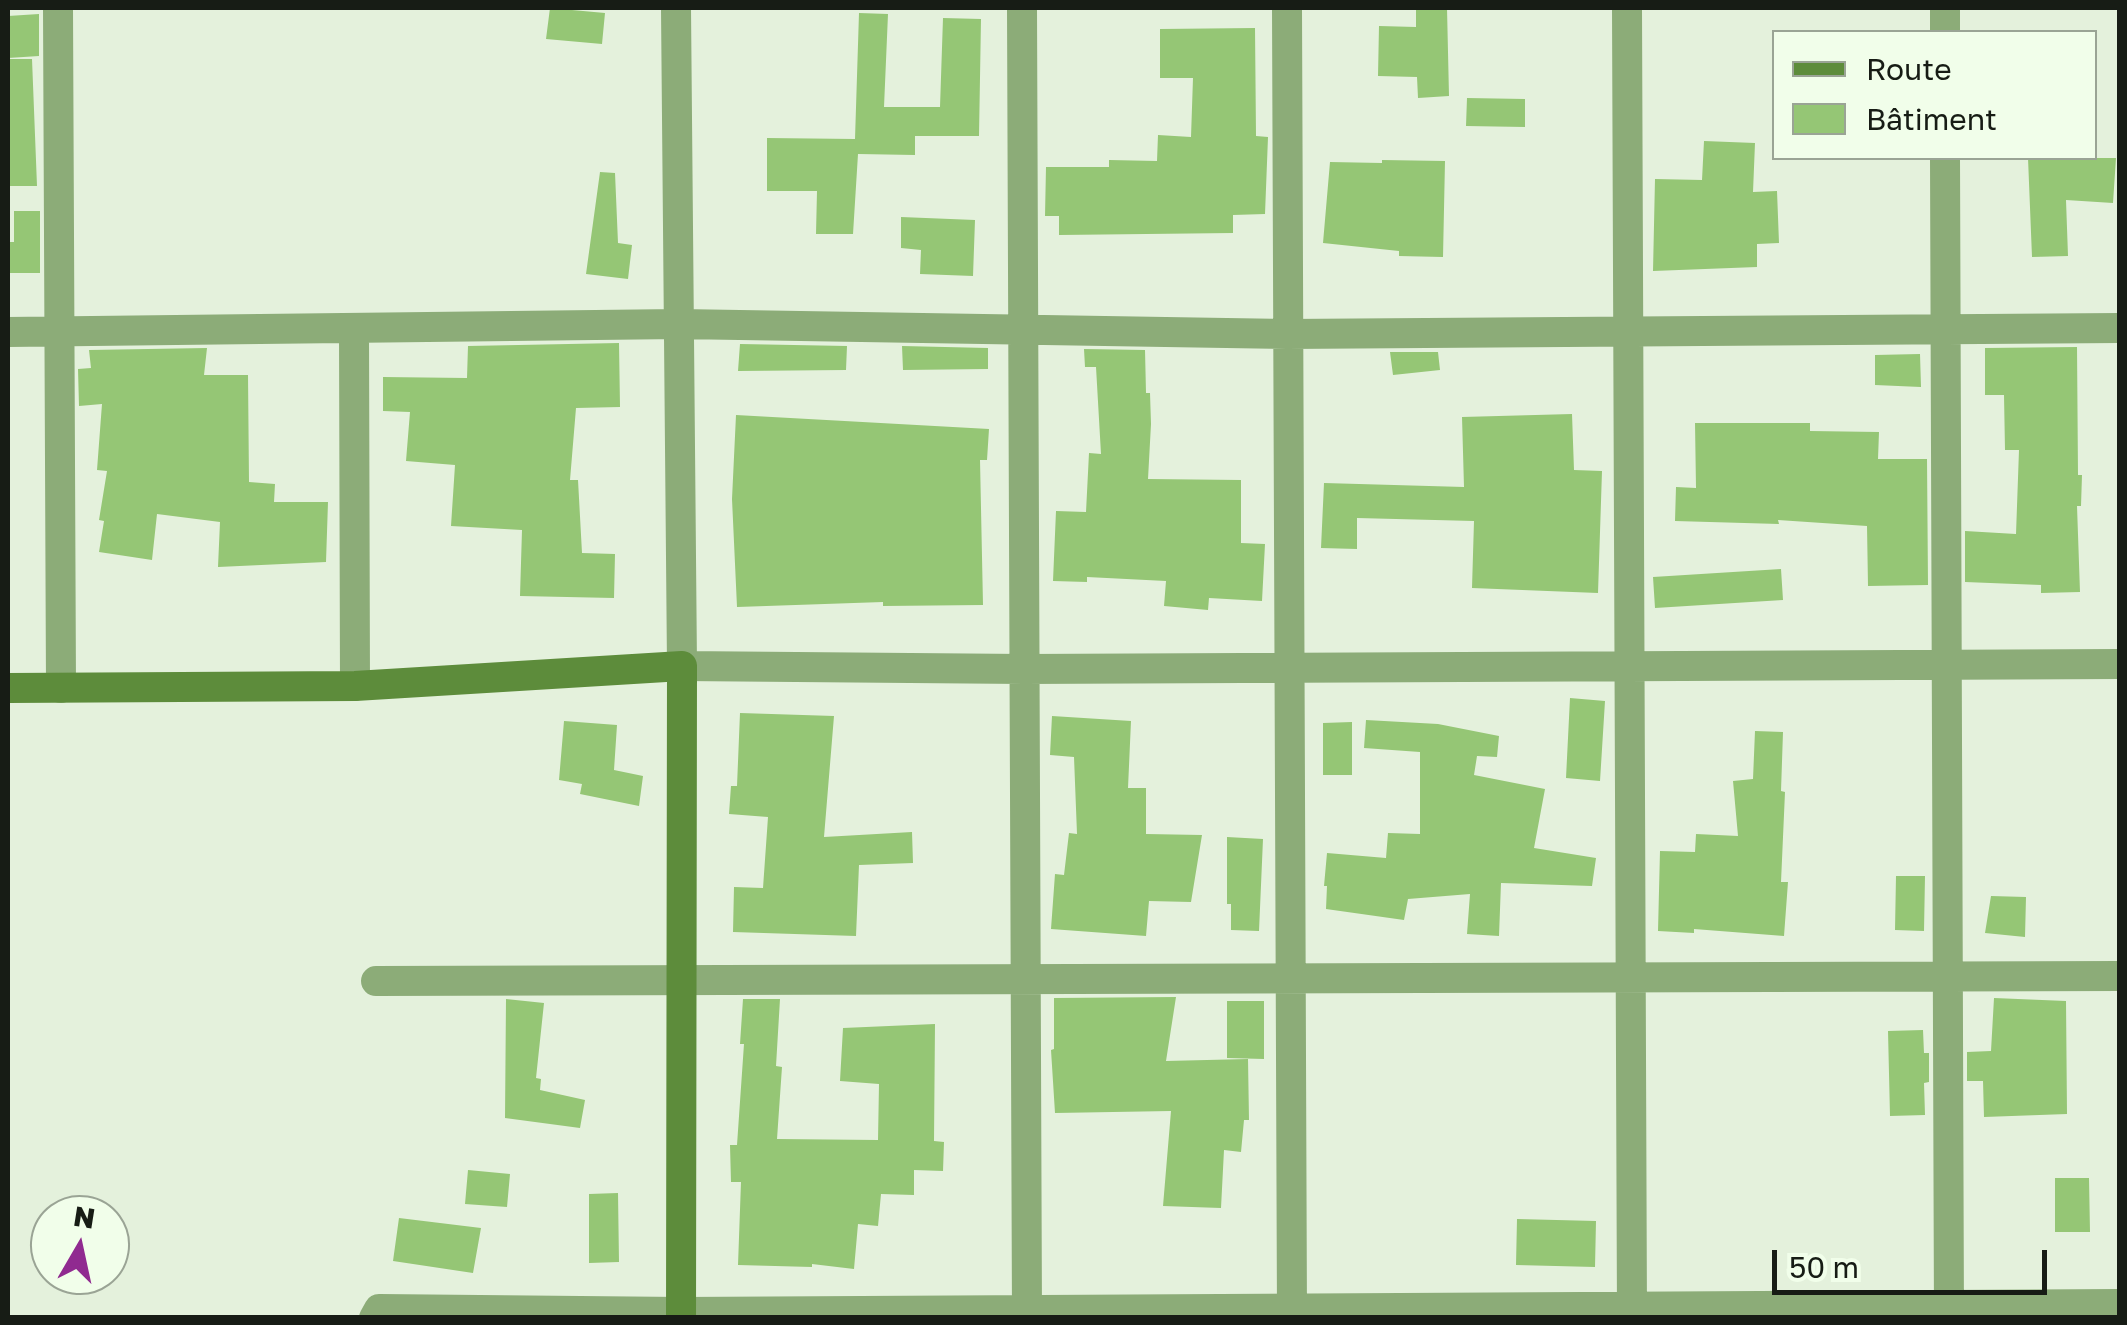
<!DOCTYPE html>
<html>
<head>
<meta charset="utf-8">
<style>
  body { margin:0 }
  #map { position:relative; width:2127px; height:1325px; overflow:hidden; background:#e4f1dc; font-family:"Golos Text",sans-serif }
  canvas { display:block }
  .frame { position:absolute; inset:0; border:10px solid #171c15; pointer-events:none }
  .legend { position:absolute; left:1772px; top:30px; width:325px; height:130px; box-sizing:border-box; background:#f1feea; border:2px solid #9aa495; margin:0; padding:12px 18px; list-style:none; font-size:30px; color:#171c15 }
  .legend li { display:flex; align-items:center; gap:20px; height:50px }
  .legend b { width:50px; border:2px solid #9aa495 }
  .north { position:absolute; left:30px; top:1195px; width:100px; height:100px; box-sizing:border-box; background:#f1feea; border:2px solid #9aa495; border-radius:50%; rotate:9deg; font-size:28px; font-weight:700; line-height:40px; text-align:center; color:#171c15 }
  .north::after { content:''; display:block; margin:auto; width:35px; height:45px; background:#902a90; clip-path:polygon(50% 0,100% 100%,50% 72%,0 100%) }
  .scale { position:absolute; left:1772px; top:1250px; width:275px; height:45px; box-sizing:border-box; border:5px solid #171c15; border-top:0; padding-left:12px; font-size:30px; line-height:35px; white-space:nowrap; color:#171c15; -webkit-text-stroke:8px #f1feea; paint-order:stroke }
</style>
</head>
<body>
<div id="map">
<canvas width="2127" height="1325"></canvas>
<div class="frame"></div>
<ul class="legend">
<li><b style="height:12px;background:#5d8c3b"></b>Route</li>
<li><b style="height:28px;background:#95c675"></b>Bâtiment</li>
</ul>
<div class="north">N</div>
<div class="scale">50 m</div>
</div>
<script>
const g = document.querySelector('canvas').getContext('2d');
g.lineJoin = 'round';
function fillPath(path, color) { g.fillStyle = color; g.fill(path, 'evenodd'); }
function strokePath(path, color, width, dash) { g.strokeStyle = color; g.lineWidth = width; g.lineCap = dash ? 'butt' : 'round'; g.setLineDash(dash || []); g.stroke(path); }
fillPath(new Path2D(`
  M550,8L605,13L602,44L546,39Z
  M1416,8H1447L1449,96L1418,98L1417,77L1378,76L1379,26L1416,27Z
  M859,13L888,14L884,107H940L943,18L981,19L979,136H915V155L858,154L853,234H816L817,191H767V138L855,139Z
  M39,14V56L8,58V16Z
  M1255,28L1256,136L1268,137L1265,214L1233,215V233L1059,235V216H1045L1046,167H1109V160L1157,161L1158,135L1191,137L1193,78H1160V29Z
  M8,59H32L37,186H8Z
  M1467,98L1525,99V127L1466,126Z
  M1704,141L1755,143L1753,192L1777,191L1779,243L1757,244V267L1653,271L1655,179L1702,180Z
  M2028,158H2116L2113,203L2066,200L2068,256L2032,257Z
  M1382,160L1445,161L1443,257L1399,256V251L1323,243L1330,162L1382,163Z
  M600,172L615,173L618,243L632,245L628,279L586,274Z
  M14,211H40V273H8V242H14Z
  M901,217L975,220L973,276L920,274L921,250L901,248Z
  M619,343L620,407L576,408L570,480H578L582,553L615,554L614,598L520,596L522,530L451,526L455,465L406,461L410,412L383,411V377L467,378L468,346Z
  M740,344L847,346L846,370L738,371Z
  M902,346L988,348V369L903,370Z
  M2077,347L2078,475H2082L2081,506H2077L2080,592L2041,593V585L1965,582V531L2016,534L2019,450H2005L2004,395H1985V348Z
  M207,348L204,375H248L249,482L275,484L274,502H328L326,562L218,567L220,522L157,514L152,560L99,552L104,521L99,520L107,471L97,470L102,404L79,406L78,369L91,368L89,350Z
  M1084,349L1145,350L1146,393H1150L1151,424L1148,479L1241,480V543L1265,544L1262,601L1209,598L1208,610L1164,606L1166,581L1087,577V582L1053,581L1056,511L1086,512L1089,453L1101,454L1096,367H1085Z
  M1390,352H1438L1440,370L1393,375Z
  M1920,354L1921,387L1875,385V355Z
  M1572,414L1574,470L1602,471L1598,593L1472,588L1474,521L1357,518V549L1321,548L1324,483L1464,487L1462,417Z
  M736,415L989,429L987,460H980L983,605L883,606V602L737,607L732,499Z
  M1695,423H1810V431L1879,432L1878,459H1927L1928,585L1868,586L1867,526L1778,520L1779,524L1675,521L1676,487L1696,488Z
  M1781,569L1783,600L1655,608L1653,577Z
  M1570,698L1605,701L1600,781L1566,778Z
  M740,713L834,716L824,837L912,832L913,863L859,865L856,936L733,932L734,887L763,888L768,817L729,814L731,786H737Z
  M1052,716L1131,721L1128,788H1146V834L1202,835L1191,902L1149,901L1146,936L1051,929L1055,874L1064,875L1069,833L1077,834L1074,757L1050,755Z
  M1366,720L1438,724L1499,736L1497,757L1477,756L1474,775L1545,789L1534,848L1596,858L1592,886L1501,883L1499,936L1467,934L1470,894L1408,899L1404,920L1326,909L1327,886H1324L1327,853L1386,858L1388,833L1420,834V752L1364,748Z
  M564,721L617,725L614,770L643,776L639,806L580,794L582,784L559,780Z
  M1352,722V775H1323V723Z
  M1755,731L1783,732L1781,791L1785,792L1781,882H1788L1784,936L1694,929V933L1658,931L1660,851L1695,852L1696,834L1738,836L1733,781L1753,779Z
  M1227,837L1263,839L1259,931L1231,930V904H1227Z
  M1896,876H1925L1924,931L1895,930Z
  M1991,896L2026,897L2025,937L1985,933Z
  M1176,997L1166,1061L1248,1059L1249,1120H1244L1241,1152L1224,1150L1221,1208L1163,1206L1171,1111L1055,1113L1051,1050L1054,1049V998Z
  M1994,998L2066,1001L2067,1114L1984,1117L1983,1081H1967V1052L1991,1051Z
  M506,999L544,1003L536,1078L541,1079L540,1090L585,1100L580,1128L505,1118Z
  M743,999H780L776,1066L782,1067L777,1139L878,1140L879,1084L840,1081L843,1028L935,1024L934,1141L944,1142L943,1171L914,1170V1195L881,1194L878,1226L858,1224L854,1269L812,1264V1267L738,1265L741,1182H731L730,1145H737L744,1044H740Z
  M1227,1001H1264V1059L1227,1058Z
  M1923,1030L1924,1053H1929V1082L1924,1083L1925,1115L1890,1116L1888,1031Z
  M468,1170L510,1174L507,1207L465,1204Z
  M2055,1178H2089L2090,1232H2055Z
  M618,1193L619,1262L589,1263V1194Z
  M399,1218L481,1228L473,1273L393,1261Z
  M1517,1219L1596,1221L1595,1267L1516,1265Z`), '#95c675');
strokePath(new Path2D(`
  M58,8L61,688
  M676,8L682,666L1024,669L2120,664
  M1022,8L1027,1318
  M1287,8L1292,1318
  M1627,8L1632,1318
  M1945,32V8
  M1945,158L1949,1318
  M354,329L355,686
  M8,332L679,324L1287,334L2120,328
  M376,981L2120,976
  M374,1318L379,1309L681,1312L2120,1304`), '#8cac78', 30);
strokePath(new Path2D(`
  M8,688L355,686L682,666L681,1318`), '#5d8c3b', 30);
</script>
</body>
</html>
